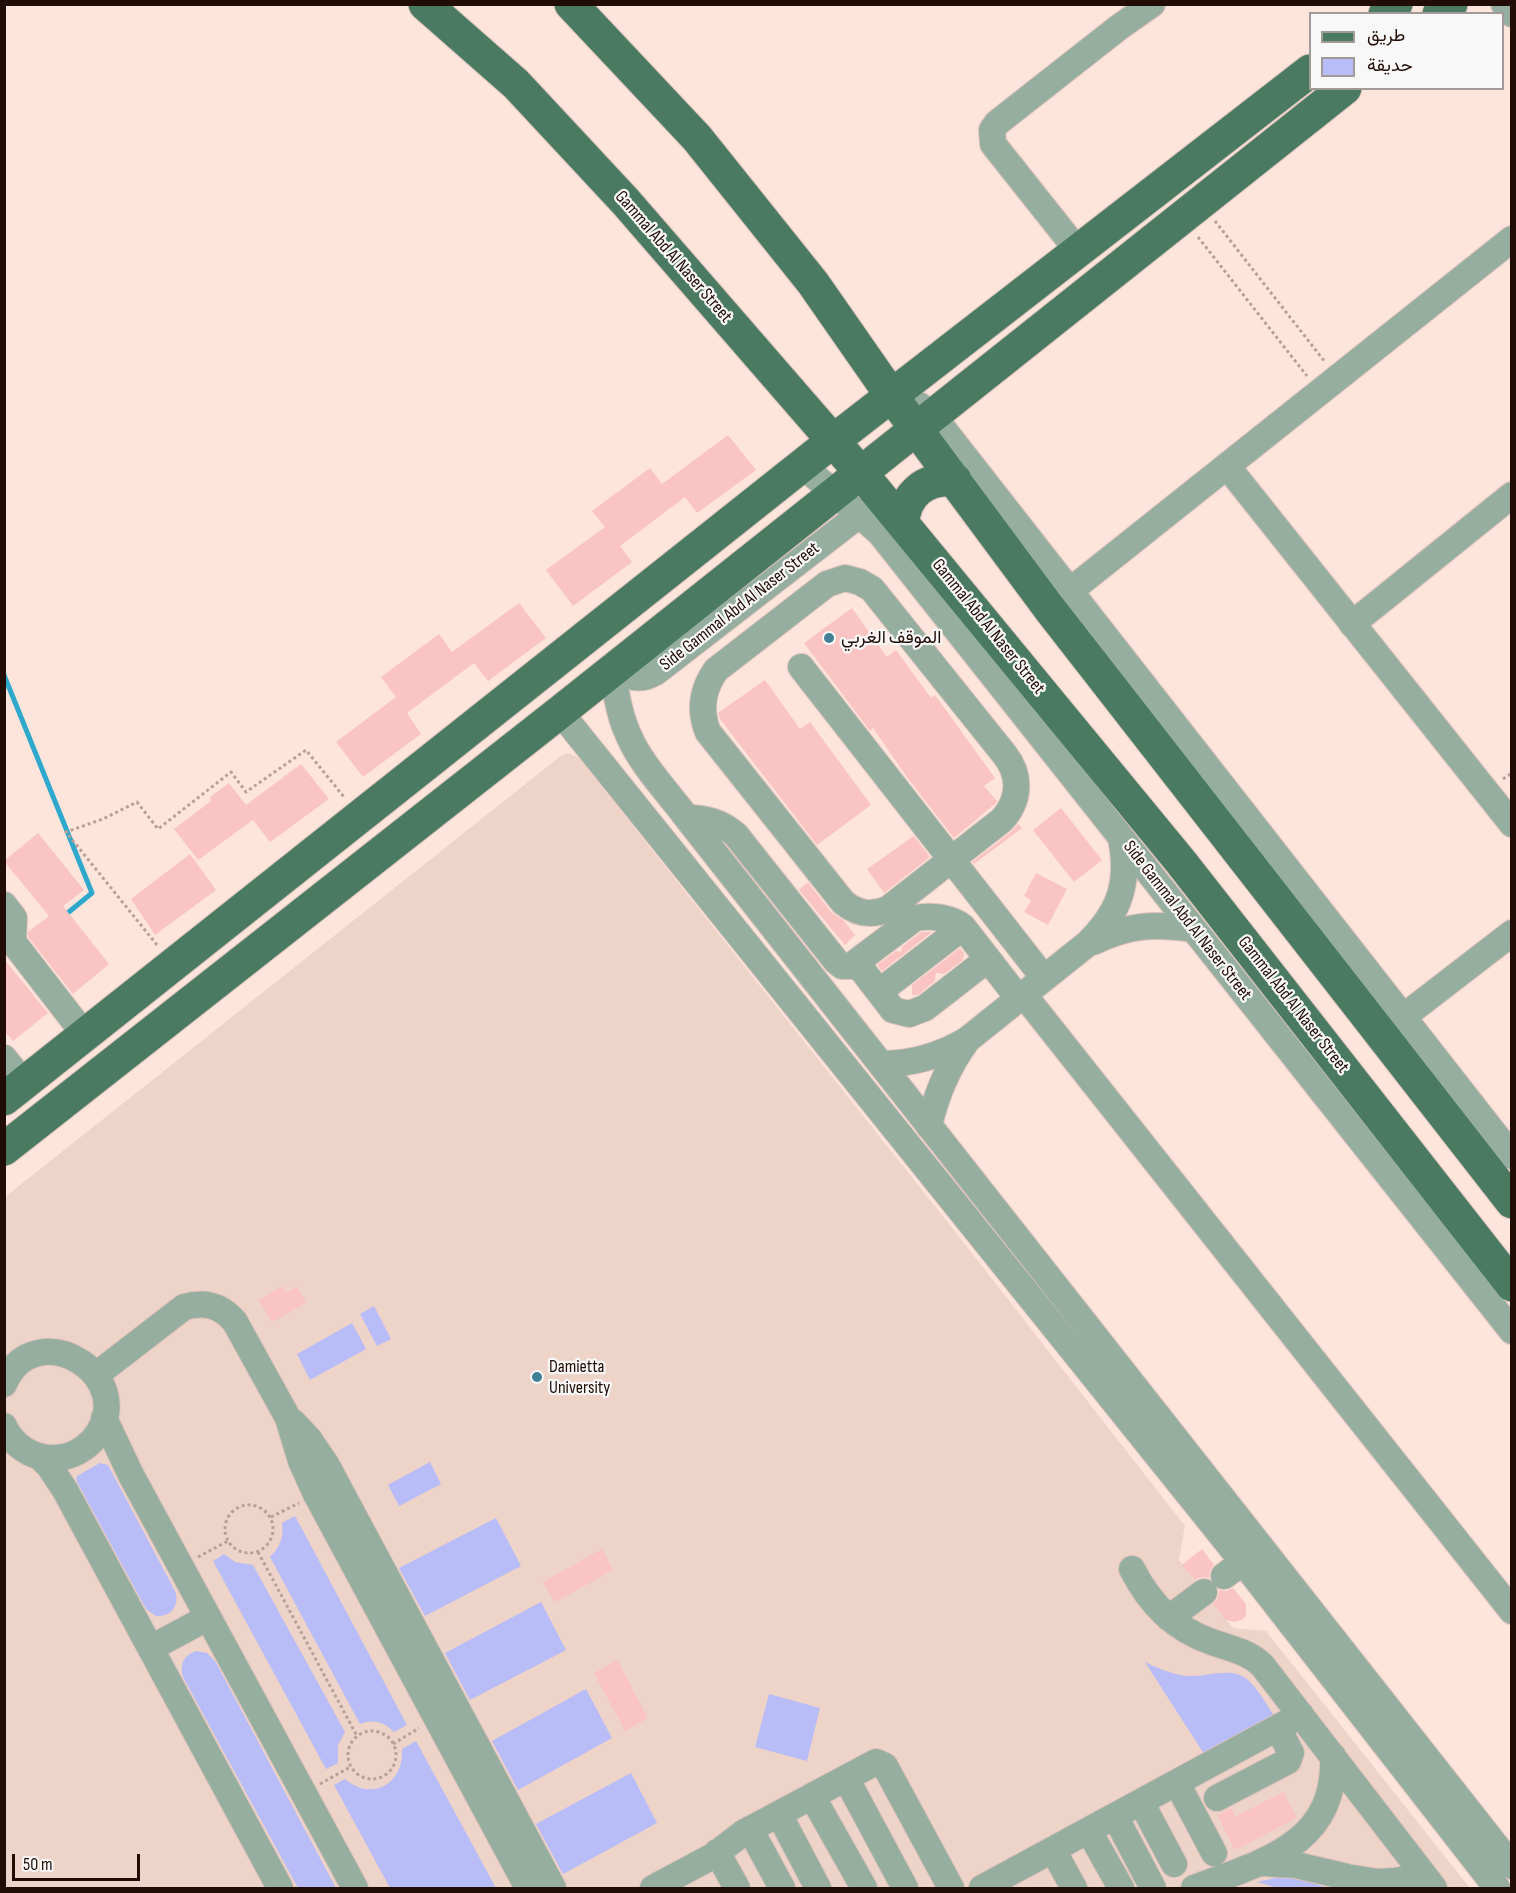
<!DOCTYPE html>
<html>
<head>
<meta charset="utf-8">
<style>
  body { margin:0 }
  #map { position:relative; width:1516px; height:1893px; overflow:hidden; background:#fee5dc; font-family:"Sofia Sans Condensed",Vazirmatn,sans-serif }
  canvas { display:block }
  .frame { position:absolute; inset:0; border:6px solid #210d06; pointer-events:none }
  .legend { position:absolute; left:1309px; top:12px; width:195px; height:78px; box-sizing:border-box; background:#f8f8f8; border:2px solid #a29a97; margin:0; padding:8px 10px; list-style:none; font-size:18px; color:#210d06 }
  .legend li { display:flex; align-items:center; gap:12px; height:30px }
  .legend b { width:30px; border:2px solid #a29a97 }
  .scale { position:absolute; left:12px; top:1854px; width:128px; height:27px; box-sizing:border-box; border:3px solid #210d06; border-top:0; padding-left:8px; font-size:18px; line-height:21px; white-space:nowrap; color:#210d06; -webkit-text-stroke:4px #f8f8f8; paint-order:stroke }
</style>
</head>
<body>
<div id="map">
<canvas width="1516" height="1893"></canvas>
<div class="frame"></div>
<ul class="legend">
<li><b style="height:8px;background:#4b7a62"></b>طريق</li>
<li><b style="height:16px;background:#b8bcf7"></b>حديقة</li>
</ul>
<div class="scale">50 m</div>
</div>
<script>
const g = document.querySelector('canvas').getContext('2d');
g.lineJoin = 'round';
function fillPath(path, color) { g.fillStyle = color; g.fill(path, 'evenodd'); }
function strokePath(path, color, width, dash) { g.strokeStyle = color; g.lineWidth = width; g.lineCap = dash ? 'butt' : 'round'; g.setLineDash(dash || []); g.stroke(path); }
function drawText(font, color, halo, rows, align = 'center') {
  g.font = font + ' "Sofia Sans Condensed",Vazirmatn,sans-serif'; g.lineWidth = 4.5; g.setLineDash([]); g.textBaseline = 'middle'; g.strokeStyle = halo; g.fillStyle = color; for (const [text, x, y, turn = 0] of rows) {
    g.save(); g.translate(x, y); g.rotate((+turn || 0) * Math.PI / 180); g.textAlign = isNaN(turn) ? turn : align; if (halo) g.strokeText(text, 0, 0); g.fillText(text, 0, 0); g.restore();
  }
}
fillPath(new Path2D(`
  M568,753L579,758L953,1229L1185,1526L1179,1560L1233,1628L1266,1631L1470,1888H5V1197L562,755Z`), '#eed3c9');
fillPath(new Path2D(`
  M374,1306L391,1339L377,1346L360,1314Z
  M352,1323L366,1349L310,1380L297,1354Z
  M430,1462L441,1484L399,1506L388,1485Z
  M100,1463L108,1465L175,1591C180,1606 171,1617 156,1616L146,1609L76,1480L77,1476Z
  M295,1516L407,1725L394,1732C384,1722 374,1719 360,1724L270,1557C280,1547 284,1537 282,1523Z
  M496,1518L521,1566L425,1616L399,1568Z
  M224,1554L235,1562L253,1565L345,1732L338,1745V1763L326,1769L213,1561Z
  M541,1602L566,1650L470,1700L445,1653Z
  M196,1651L207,1653L215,1661L336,1888H298L183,1677C179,1664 184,1655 196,1651Z
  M1145,1662C1159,1669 1174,1675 1189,1676C1209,1677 1231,1666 1248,1680C1259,1690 1267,1706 1276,1718L1206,1757Z
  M586,1689L612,1738L518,1790L492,1741Z
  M769,1694L820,1708L807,1761L755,1747Z
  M416,1741L496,1888H390L334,1785L345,1779C372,1802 404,1784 402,1749Z
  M631,1773L657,1823L563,1874L536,1824Z
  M1280,1877L1300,1879L1328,1888H1278L1257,1882Z`), '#b8bcf7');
strokePath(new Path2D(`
  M4,675L92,893L64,916`), '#2fa9cb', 5);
fillPath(new Path2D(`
  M728,435L756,470L697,513L685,497L620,546L632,562L573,606L546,570L605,527L592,511L650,468L662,484Z
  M519,603L546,638L488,681L474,663L407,713L421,734L363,777L336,742L396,697L381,677L439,634L452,652Z
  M852,608L887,657L896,650L931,698L935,695L995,778L984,786L997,801L995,804L954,838L909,780L873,728L870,731L804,643Z
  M765,680L800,729L810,722L871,805L817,845L720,719L718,713Z
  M301,764L329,799L270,842L253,820L198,860L174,829L211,801L210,797L229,783L246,805Z
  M1061,808L1102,860L1074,882L1033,830Z
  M1018,824L1022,828L974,864L972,862L1011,832Z
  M38,833L84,890L63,906L109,964L73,994L28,937V932L49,916L4,861Z
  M914,836L930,857L884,893L867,869Z
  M190,854L216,890L155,935L131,899Z
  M1036,873L1067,889L1048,925L1024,912L1031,900L1024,896Z
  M808,882L831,912L843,920L855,935L845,945L799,890Z
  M921,932H932L882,971L877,965L896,951L901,952L902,947Z
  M960,948L964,953L963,960L944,974L936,973L935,981L918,995H912V985Z
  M4,959L48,1013L13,1041L4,1031Z
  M283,1286L286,1292L297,1287L306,1303L272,1322L259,1300Z
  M602,1549L613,1570L555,1602L543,1582Z
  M1202,1549L1214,1565L1210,1571L1209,1578L1202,1577L1195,1580L1182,1565Z
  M1233,1588L1246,1604V1615L1243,1619L1235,1622L1226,1620L1213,1604L1218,1597L1219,1590L1226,1591Z
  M617,1660L648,1718L625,1731L594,1673Z
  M1283,1792L1297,1818L1235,1850L1217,1815L1231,1808L1235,1817Z`), '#f9c4c2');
const minor = new Path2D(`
  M1504,4L1512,14
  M1078,251L993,144L992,130L997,123L1118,28L1152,4
  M919,405L933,416L1512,1156
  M803,466L880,533L1512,1331
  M1227,466L1512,824
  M845,578L860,582L872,589L1005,755C1021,776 1020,800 1002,820L888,909C871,916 857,914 843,902L708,732C699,710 702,690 716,670L827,584Z
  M1056,602L1512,239
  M1352,624L1512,495
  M616,667C629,679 641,681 656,672L872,505
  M801,667L1044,978
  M612,670C616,692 619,714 628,734C641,765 667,791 687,818L1512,1866
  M560,712L1243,1562L1497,1888
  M687,818C706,818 721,822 736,835L836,961L842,966H851L915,918C929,915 952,917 963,927L1019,999
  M4,905L14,918L13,942L85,1035
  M1093,942C1128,925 1154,923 1192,929
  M856,962L893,1010L909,1014L925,1008L988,959
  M879,992L963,927
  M1024,995L1512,1611
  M1403,1017L1512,933
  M4,1058L24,1083
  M881,1064C913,1064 940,1056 967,1040L1087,944C1120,912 1130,883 1121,838
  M929,1126C936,1095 947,1068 966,1042
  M96,1375L184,1307C205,1301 221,1305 235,1322L288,1418L301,1461L316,1494L528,1888
  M4,1384C35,1310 146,1379 92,1441C81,1452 66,1459 51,1458C31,1458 12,1444 4,1426
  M104,1418L131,1475L355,1888
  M293,1422L309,1439L326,1464L553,1888
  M40,1457L49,1466L65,1490L280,1888
  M1132,1569C1150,1604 1174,1629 1212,1642C1231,1649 1247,1651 1262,1665L1434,1888
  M1224,1576L1256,1552
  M1169,1618L1204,1592
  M151,1648L207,1618
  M846,1778L905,1888
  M1177,1783L1214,1853
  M812,1796L864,1888
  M1217,1798L1288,1761L1291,1753L1278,1728
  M1141,1802L1174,1864
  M779,1814L818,1888
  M1115,1816L1153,1888
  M750,1829L782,1888
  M1089,1831L1121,1888
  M1053,1850L1074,1888
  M717,1852L737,1888
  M1261,1863L1296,1865L1347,1877L1378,1882L1394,1881L1424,1876
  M653,1888L713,1856L743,1833L876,1762L885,1766L951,1888
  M982,1888L1301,1715
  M1194,1888C1262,1862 1337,1845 1333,1756`);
const major = new Path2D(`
  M425,4L516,84L625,201L861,473L1181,862L1512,1285
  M571,4L697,138L813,283L891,395L1049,608L1512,1202
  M1385,14L1396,4
  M1439,14L1451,4
  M903,524C904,494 926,477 955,480
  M4,1099L833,441L1310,71
  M4,1149L560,712L1345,88`);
strokePath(minor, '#dbc2ba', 28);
strokePath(major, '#dbc2ba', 35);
strokePath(new Path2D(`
  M1215,221L1325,362
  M1198,237L1307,376
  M1503,779L1512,773
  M157,945L66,832L103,819L137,802L158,829L231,772L246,792L306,750L344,797
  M225 1529a24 24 0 1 1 48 0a24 24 0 1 1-48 0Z
  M271,1517L299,1503
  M258,1552L357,1736
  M198,1557L228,1541
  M348 1755a24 24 0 1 1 48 0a24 24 0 1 1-48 0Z
  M393,1744L419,1728
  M320,1784L350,1767`), '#b8a098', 3, [3, 3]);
strokePath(minor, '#95aea0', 26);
strokePath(major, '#4b7a62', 33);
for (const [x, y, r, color] of [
  [829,638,6,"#428195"],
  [537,1377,6,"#428195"]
]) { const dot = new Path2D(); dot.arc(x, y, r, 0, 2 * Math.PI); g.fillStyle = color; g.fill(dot); strokePath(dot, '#f8f8f8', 2); }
drawText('18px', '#210d06', '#f8f8f8', [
  ["Gammal Abd Al Naser Street",673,257,49],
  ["Side Gammal Abd Al Naser Street",740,607,-38],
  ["Gammal Abd Al Naser Street",988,627,51],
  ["Side Gammal Abd Al Naser Street",1187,921,52],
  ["Gammal Abd Al Naser Street",1293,1005,52]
]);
drawText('18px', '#210d06', '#f8f8f8', [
  ["الموقف الغربي",841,638],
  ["Damietta",549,1367],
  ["University",549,1388]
], 'left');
</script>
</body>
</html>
